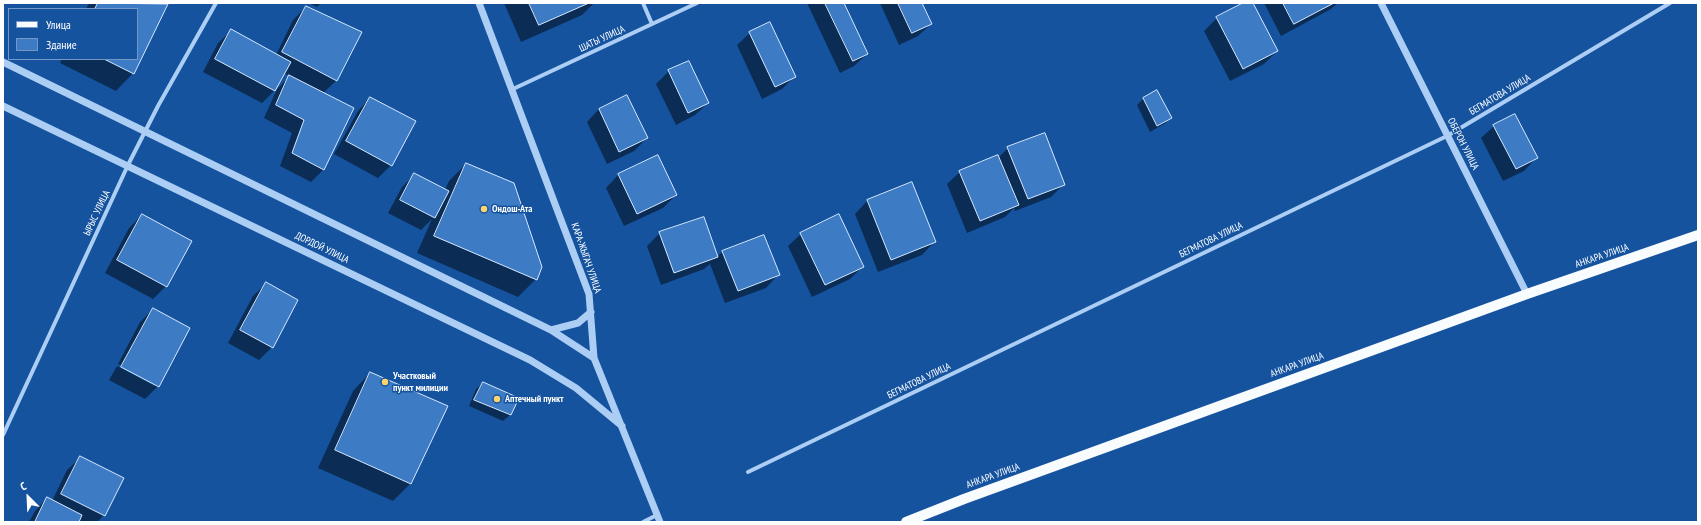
<!DOCTYPE html>
<html>
<head>
<meta charset="utf-8">
<style>
  body { margin:0 }
  #map { position:relative; width:1701px; height:525px; overflow:hidden; background:#15539f; font-family:"PT Sans Narrow",sans-serif }
  canvas { display:block }
  .frame { position:absolute; inset:0; border:4px solid #fff; pointer-events:none }
  .legend { position:absolute; left:8px; top:8px; width:130px; height:52px; box-sizing:border-box; background:#15539f; border:1px solid #7398c5; margin:0; padding:5px 7px; list-style:none; font-size:12px; color:#fff }
  .legend li { display:flex; align-items:center; gap:8px; height:20px }
  .legend b { width:20px; border:1px solid #7398c5 }
  .north { position:absolute; left:8px; top:477px; width:40px; height:40px; -webkit-text-stroke:3px #15539f; paint-order:stroke; rotate:336deg; font-size:11px; font-weight:700; line-height:16px; text-align:center; color:#fff }
  .north::after { content:''; display:block; margin:auto; width:14px; height:18px; background:#fff; clip-path:polygon(50% 0,100% 100%,50% 72%,0 100%) }
</style>
</head>
<body>
<div id="map">
<canvas width="1701" height="525"></canvas>
<div class="frame"></div>
<ul class="legend">
<li><b style="height:5px;background:#f9fcff"></b>Улица</li>
<li><b style="height:11px;background:#3d7cc5"></b>Здание</li>
</ul>
<div class="north">С</div>
</div>
<script>
const g = document.querySelector('canvas').getContext('2d');
g.lineJoin = 'round';
function fillPath(path, color) { g.fillStyle = color; g.fill(path, 'evenodd'); }
function strokePath(path, color, width, dash) { g.strokeStyle = color; g.lineWidth = width; g.lineCap = dash ? 'butt' : 'round'; g.setLineDash(dash || []); g.stroke(path); }
function drawText(font, color, halo, rows, align = 'center') {
  g.font = font + ' "PT Sans Narrow",sans-serif'; g.lineWidth = 3; g.setLineDash([]); g.textBaseline = 'middle'; g.strokeStyle = halo; g.fillStyle = color; for (const [text, x, y, turn = 0] of rows) {
    g.save(); g.translate(x, y); g.rotate((+turn || 0) * Math.PI / 180); g.textAlign = isNaN(turn) ? turn : align; if (halo) g.strokeText(text, 0, 0); g.fillText(text, 0, 0); g.restore();
  }
}
fillPath(new Path2D(`
  M89,3H163L167,5L133,73L116,91L60,63L62,59H137V9H86Z
  M309,3H321L317,7Z
  M504,3H594L582,15L521,42Z
  M807,3H842L867,54L854,66L840,73Z
  M880,3H921L931,24L918,36L899,45Z
  M1245,3H1252L1277,51L1264,64L1230,81L1204,31L1217,18Z
  M1264,3H1338L1331,9L1281,36Z
  M306,7L360,32L336,81L323,93L324,169L311,182L280,166L292,133L264,118L277,89L290,76L284,73L275,90L262,103L203,72L218,43L231,31L276,55L293,20Z
  M750,33L795,76L782,89L762,99L737,45Z
  M669,71L708,103L695,115L676,125L656,84Z
  M1157,92L1171,118L1164,124L1150,132L1137,105L1143,99Z
  M370,98L391,165L378,178L334,154L358,111Z
  M599,109L647,138L634,151L607,164L587,122Z
  M1494,126L1536,158L1524,171L1503,181L1481,138Z
  M1008,148L1064,184L1051,197L1015,211L1014,208L1005,217L967,233L947,184L960,172L998,158Z
  M657,157L676,195L663,208L624,226L606,188L618,175Z
  M466,164L536,279L518,297L417,253L432,219L421,230L388,213L402,187L415,174L445,190L449,181Z
  M867,201L934,242L922,255L878,272L855,214Z
  M142,215L166,286L153,299L105,273L129,228Z
  M660,233L717,257L723,251L778,275L766,288L725,303L710,264L704,269L661,285L647,246Z
  M801,234L862,267L850,279L812,297L788,246Z
  M266,284L272,347L259,360L228,343L253,296Z
  M153,309L158,386L145,399L109,380L117,366L155,386V384L118,364L140,322Z
  M370,373L446,406L410,484L393,501L318,468L353,391Z
  M483,383L518,398L510,415L503,421L469,406L476,389Z
  M80,458L104,515L97,522H29L35,511L47,498L52,501L67,470Z`), '#0007');
const building = new Path2D(`
  M98,3L168,4L134,74L104,59H137V9H95Z
  M529,3H589L539,25Z
  M825,3H844L868,54L853,61Z
  M898,3H922L932,24L912,33Z
  M1243,3H1253L1278,51L1243,69L1216,17Z
  M1283,3H1334L1294,24Z
  M306,6L362,32L337,81L282,52Z
  M770,22L796,77L775,87L749,32Z
  M231,29L291,62L275,91L215,59Z
  M689,61L709,103L688,113L668,70Z
  M289,75L354,108L324,170L292,153L304,120L276,105Z
  M1157,90L1172,118L1157,126L1143,98Z
  M627,95L648,138L619,152L599,109Z
  M370,97L416,121L392,166L346,141Z
  M1515,114L1538,158L1516,169L1493,125Z
  M1045,133L1065,185L1028,199L1007,147Z
  M658,155L677,195L637,214L618,174Z
  M998,155L1019,205L980,221L959,171Z
  M466,163L514,183L542,267L537,280L434,236Z
  M414,173L449,191L435,218L400,200Z
  M912,182L936,242L891,260L867,200Z
  M142,214L192,241L167,287L117,260Z
  M839,214L864,267L825,285L800,233Z
  M704,217L718,257L674,273L659,232Z
  M764,235L780,275L738,291L722,251Z
  M266,282L298,300L273,348L240,330Z
  M153,308L190,328L159,387L121,367Z
  M370,372L448,406L411,484L335,450Z
  M483,382L519,398L511,415L474,400Z
  M80,456L124,478L105,516L61,494Z
  M47,497L82,515L79,522H35Z`);
fillPath(building, '#3d7cc5');
strokePath(building, '#d5e8fd', 1);
strokePath(new Path2D(`
  M643,3L652,24
  M513,89L697,3
  M3,435L128,165L158,106L216,3
  M748,472L1447,136L1670,3
  M643,522L657,515`), '#adcef4', 4);
strokePath(new Path2D(`
  M479,3L589,294L594,358L660,522
  M1381,3L1527,294
  M3,62L551,330L594,358
  M3,106L530,360L576,388L622,426
  M551,330L578,323L591,312`), '#adcef4', 7);
strokePath(new Path2D(`
  M906,522L964,499L1527,294L1698,235`), '#f9fcff', 10);
for (const [x, y, r, color] of [
  [484,209,4,"#ffd46f"],
  [385,382,4,"#ffd46f"],
  [497,399,4,"#ffd46f"]
]) { const dot = new Path2D(); dot.arc(x, y, r, 0, 2 * Math.PI); g.fillStyle = color; g.fill(dot); strokePath(dot, '#15539f', 1.5); }
drawText('10px', '#fff', '#15539f', [
  ["ШАТЫ УЛИЦА",602,39,-25],
  ["БЕГМАТОВА УЛИЦА",1500,95,-31],
  ["ОБЕРОН УЛИЦА",1463,144,63],
  ["ЫРЫС УЛИЦА",97,213,-65],
  ["БЕГМАТОВА УЛИЦА",1211,240,-26],
  ["ДОРДОЙ УЛИЦА",322,248,26],
  ["АНКАРА УЛИЦА",1602,256,-19],
  ["КАРА-ЖЫГАЧ УЛИЦА",586,258,71],
  ["АНКАРА УЛИЦА",1297,365,-20],
  ["БЕГМАТОВА УЛИЦА",919,381,-26],
  ["АНКАРА УЛИЦА",993,476,-20]
]);
drawText('bold 10px', '#fff', '#15539f', [
  ["Ондош-Ата",492,209],
  ["Участковый",393,376],
  ["пункт милиции",393,388],
  ["Аптечный пункт",505,399]
], 'left');
</script>
</body>
</html>
